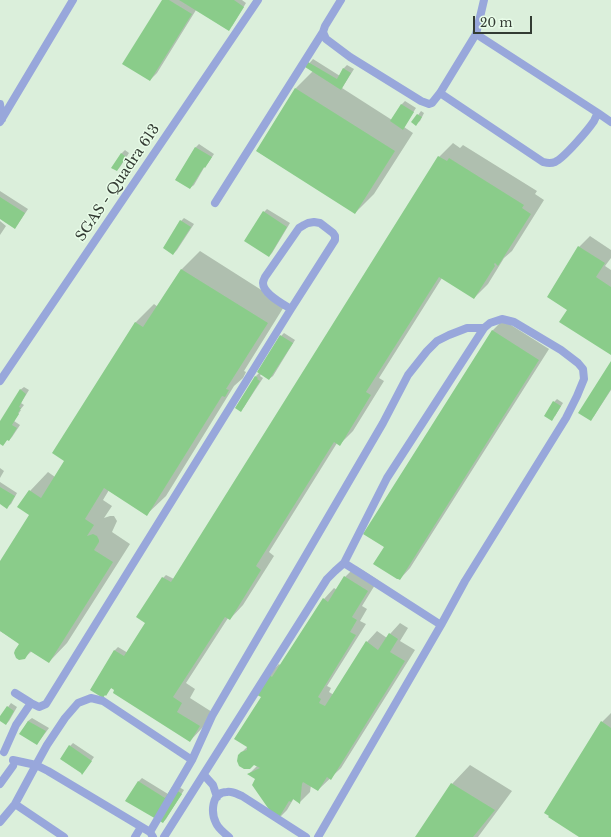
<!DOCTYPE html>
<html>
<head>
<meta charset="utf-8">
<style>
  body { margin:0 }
  #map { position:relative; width:611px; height:837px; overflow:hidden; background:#dbefdb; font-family:"Libre Baskerville",serif }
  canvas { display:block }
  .scale { position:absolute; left:473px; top:16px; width:59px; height:18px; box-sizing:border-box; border:2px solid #333b33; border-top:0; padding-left:5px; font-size:12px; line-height:14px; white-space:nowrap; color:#333b33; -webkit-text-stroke:3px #e8fce8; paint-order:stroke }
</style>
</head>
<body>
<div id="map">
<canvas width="611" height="837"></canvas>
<div class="scale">20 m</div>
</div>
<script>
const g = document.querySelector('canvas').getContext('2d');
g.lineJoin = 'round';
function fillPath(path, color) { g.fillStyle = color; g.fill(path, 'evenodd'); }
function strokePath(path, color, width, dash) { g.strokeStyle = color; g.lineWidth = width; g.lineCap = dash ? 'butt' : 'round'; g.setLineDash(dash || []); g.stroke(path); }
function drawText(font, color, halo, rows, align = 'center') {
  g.font = font + ' "Libre Baskerville",serif'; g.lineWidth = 3; g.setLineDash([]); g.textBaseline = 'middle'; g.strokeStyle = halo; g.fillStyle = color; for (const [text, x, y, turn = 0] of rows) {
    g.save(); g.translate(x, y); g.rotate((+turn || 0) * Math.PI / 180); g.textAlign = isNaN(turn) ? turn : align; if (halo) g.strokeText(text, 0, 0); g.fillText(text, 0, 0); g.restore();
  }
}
fillPath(new Path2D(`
  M163,0H242L246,3L232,26L196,10L157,73L150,80Z
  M313,59L340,76L344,68L347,65L354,69L342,88L392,120L402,104L405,101L416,108L404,127L413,133L374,194L355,213L257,151L296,88L313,71L306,67Z
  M421,111L424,113L420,121L416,124L413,122Z
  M453,143L460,148L463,145L537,191L535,194L544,200L512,251L504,258L488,284L474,298L442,278L379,378L384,381L353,431L339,445L337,443L269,552L274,556L243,605L230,619L228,618L186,683L195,689L190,698L212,712L203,727L190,741L112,687L106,694L91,690L115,650L118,647L128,653L147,622L163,578L166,575L174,579L439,157Z
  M199,144L214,154L208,163L205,166L194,185L190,188L176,180L196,147Z
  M125,150L129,153L120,167L117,170L121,154Z
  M0,191L28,209L18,224L15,228L0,217Z
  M267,209L290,223L272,253L269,256L264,212Z
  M184,218L194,224L177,250L173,254L181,221Z
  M0,221L6,226L0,235Z
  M590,236L611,250V258L605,266L611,270V354L568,310L579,247Z
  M200,251L285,305L244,371L246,372L243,378L234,386L166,496L147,514L109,490L103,500L112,506L104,518L110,516H114L117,521L112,532L130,544L67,643L49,662L32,651L24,658L20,643L0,631V563L31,515L30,491L48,472L55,477L65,461L135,323L154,304L158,307L182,269Z
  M503,320L549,349L410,568L400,579L385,547L492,331Z
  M284,333L295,340L273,376L269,379L261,374L260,376L263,378L244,407L241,410L236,407L256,376L259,373L281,336Z
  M611,363V390L594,416L591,419Z
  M24,387L29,390L21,403L24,405L20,410H21L14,421L20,425L12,437L9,440L8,439L3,445L0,443V423L20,390Z
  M557,399L563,403L555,416L554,402Z
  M0,468L4,471L0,478Z
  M0,482L17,493L11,504L7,507L0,503Z
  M356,566L378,580L362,606L367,609L360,621L366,624L327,686L331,688L329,692L334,695L367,642L377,631L387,638L390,634L400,623L408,628L400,641L415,650L341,768L318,790L311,785L310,792L300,802L294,798L287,810L277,820L257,779L249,774L257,766L239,755L248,746L268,675L279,664L281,666L324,599L334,588L337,590L345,577Z
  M11,703L17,707L9,721L6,724L0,720V718Z
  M611,713V837H581L602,722Z
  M32,718L49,728L37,744L21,733L28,721Z
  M73,743L94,757L85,770L70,746Z
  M470,765L512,791L478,837H417L452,784Z
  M142,778L168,794L176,785L184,790L166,819L163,822L127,800L139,781Z`), '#0003');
fillPath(new Path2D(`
  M162,0H169L192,14L150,81L122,64Z
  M179,0H234L244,7L229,31Z
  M308,62L337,79L343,68L351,73L341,90L305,67Z
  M295,88L395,151L355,214L256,151Z
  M401,104L414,112L403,130L390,121Z
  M417,114L422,117L416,126L411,122Z
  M195,147L212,157L205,168L204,167L190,189L175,180Z
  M121,153L126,157L117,171L111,168Z
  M438,156L447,161L449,158L524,205L522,208L531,214L498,266L495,263L494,264L495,266L474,299L439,277L366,392L371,395L340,446L334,442L256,566L261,570L230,620L225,617L173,697L182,703L177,712L200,726L190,742L113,693L114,690L111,688L106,696L105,695L103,698L90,690L114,650L124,656L145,623L136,617L162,577L171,582Z
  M0,197L25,213L15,229L0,219Z
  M263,211L287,227L269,257L244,241Z
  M180,220L191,227L173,255L163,248Z
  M578,246L605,263L596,277L611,287V355L559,322L567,310L547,297Z
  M181,269L268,323L226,389L229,390L225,397L222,396L147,516L104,488L85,519L94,525L87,536L93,534L97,536L99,540V542L94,550L113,562L49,663L30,651L25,659L19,660L16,658L14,653L15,650L19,644L0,631V561L29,515L17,507L29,490L41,498L64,461L52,453L135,322L143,327Z
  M492,330L539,360L400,580L398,579H397L373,564L384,547L363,534Z
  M280,335L293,343L269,380L257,372Z
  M611,361V389L591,421L578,413Z
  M255,376L258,378L257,379L260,381L241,412L235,408Z
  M20,389L26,394L19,407L21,408L18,413L19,414L12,425L17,428L9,441L7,440L3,446L0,444V421Z
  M553,401L561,406L552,421L544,416Z
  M0,487L15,496L7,509L0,504Z
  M344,576L368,591L352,617L357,620L350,632L356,635L318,697L321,699L319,703L325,706L366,641L378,650L389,633L398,639L390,652L405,661L331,780L327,777L318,791L303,782L302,784L300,804L293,799L291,802L289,801L277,821L252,785L255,779L247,774L260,768L254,765L250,769H244L239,766L237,761L238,755L241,752L247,750V747L234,739L261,697L255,694L268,674L272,677L323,598L328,602Z
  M7,706L14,711L6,725L0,721V716Z
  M28,721L46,731L37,745L19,734Z
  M601,721L611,728V837H579L548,817L549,816L544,813Z
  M69,745L92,761L82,775L81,773L60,759Z
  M138,781L165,798L172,787L182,794L163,823L125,801Z
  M451,783L495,810L473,837H415Z`), '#8acc8a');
strokePath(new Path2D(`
  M341,0L325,26L323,32L326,39L350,57L421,101L429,104L432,103L440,93L476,34L484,0
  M476,34L598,113L611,122
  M440,93L543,162C547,163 550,164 555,162C564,158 588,130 594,121C595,119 596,116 598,113
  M0,104L2,119
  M0,122L73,0
  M215,203L323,32
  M0,381L258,0
  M344,563L360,573L441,625
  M15,693L31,703L39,707L46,704L291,309L335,240V236L333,233L320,223L314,222L308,223L304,225L299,228L265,277C264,279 263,281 263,283C263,294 283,304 291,309
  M4,752L16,725L31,703
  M13,760L36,765L47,745L65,718L78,703L91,698L103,701L192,760
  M204,775L213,785L217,797
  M0,784L13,766
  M15,804L64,837
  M0,822L15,804L36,765L48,771L150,832L153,837
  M150,832L192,760L212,716L383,423L408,375L427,351L437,341L449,335L467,328H484
  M135,837L141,827
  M164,837L327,579L335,571L344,563L387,478L484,328L490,323L502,319L514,322L561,350L578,363L583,369L584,379L577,396L566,418L465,581L441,625L318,837
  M229,837C224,833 218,828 216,823C211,813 211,792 227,792C232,791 237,794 242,796L306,837`), '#98a7db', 8);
drawText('14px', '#333b33', '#e8fce8', [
  ["SGAS - Quadra 613",118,183,-56]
]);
</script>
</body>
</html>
